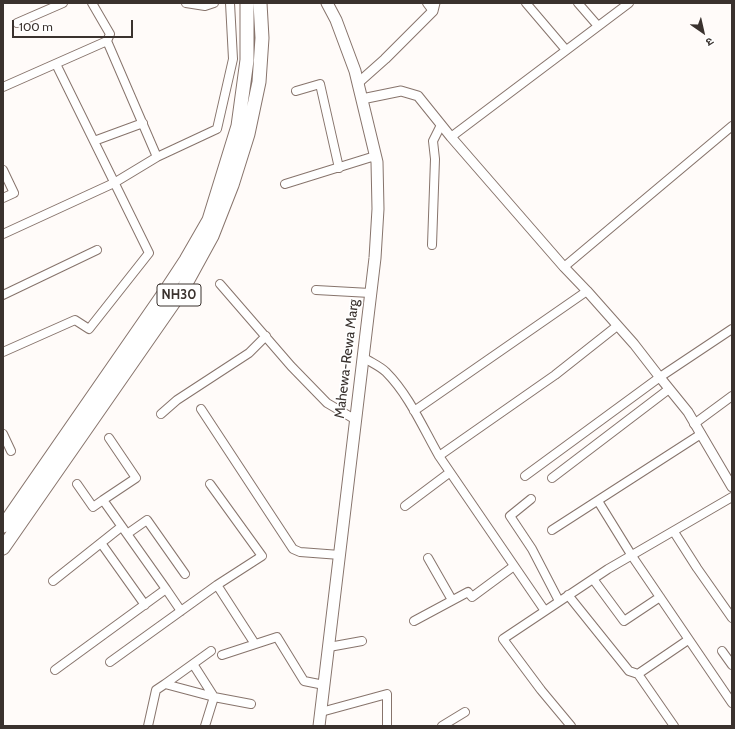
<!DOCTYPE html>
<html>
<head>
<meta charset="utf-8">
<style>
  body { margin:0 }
  #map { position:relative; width:735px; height:729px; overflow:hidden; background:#fffbf9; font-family:Cabin,"Noto Sans Devanagari",sans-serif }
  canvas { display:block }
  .frame { position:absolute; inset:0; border:4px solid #3a322e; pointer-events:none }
  .north { position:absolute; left:683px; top:12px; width:40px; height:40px; -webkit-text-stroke:3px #fff; paint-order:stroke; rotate:146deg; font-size:11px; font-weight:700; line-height:16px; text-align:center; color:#3a322e }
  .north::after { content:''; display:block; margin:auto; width:14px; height:18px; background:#3a322e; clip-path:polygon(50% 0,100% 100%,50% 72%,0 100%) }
  .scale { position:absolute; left:12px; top:20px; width:121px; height:18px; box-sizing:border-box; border:2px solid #3a322e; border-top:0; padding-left:5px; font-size:12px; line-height:14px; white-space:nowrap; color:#3a322e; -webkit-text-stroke:3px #fff; paint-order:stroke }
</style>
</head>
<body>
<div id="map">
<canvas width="735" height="729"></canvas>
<div class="frame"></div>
<div class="north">उ</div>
<div class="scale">100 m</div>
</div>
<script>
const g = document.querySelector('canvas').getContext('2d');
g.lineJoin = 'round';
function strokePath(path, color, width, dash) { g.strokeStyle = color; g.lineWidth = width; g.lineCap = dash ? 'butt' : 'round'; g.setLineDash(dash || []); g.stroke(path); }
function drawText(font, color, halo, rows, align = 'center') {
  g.font = font + ' Cabin,sans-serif'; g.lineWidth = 3.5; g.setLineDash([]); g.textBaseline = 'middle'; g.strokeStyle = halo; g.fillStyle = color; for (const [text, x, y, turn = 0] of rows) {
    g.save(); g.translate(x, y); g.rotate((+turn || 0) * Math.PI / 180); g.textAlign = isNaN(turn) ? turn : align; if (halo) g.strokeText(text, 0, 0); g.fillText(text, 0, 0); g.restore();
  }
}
const minor = new Path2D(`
  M92,3L110,34L107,41L157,157
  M186,3L205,6L214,3
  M427,3L433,11
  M526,3L566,50
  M578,3L598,26
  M17,23L63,3
  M3,87L107,41
  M296,91L320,84L339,168
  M451,137L629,3
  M94,141L143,123
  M3,170L14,193L3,198
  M285,184L375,156
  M3,234L114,183L157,157L217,129L233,59L230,3
  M432,245L435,159L433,141L441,125
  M564,267L732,126
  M220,284L291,366L327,403L356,420
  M316,290L370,293
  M3,295L97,250
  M3,352L75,320L89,329L149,253L56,64
  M363,357C370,362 380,366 386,372C409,395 423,428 439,456
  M201,409L293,549L300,552L340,555
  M414,411L587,291
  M161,414L177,400L249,353L266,336
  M694,424L732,396
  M3,434L11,451
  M525,476L660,377L732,329
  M552,478L669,389
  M531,499L510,516L532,549L559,601
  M103,500L136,478L109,438
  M598,501L632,556L732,703
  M405,506L449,473
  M552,530L701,434
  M674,532L697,568L732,618
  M127,534L147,520L185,574
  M101,543L145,605
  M428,558L452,600
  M593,579L624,621L660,597
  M53,581L121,527
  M217,585L255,644
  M166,589L181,611
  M568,595L629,671L638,674
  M545,611L439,456L555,375L617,326
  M414,621L468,592L472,597L514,566
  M329,647L362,641
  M211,651L165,684L214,697L251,704
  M722,651L732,665
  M222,655L277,637L304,681L324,685
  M110,662L217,585L262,556L210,484
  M193,664L214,697L205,726
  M55,670L166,589L103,500L93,507L77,484
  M321,712L387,694V726
  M148,726L156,690L165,684
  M442,726L465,712
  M571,726L541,690L503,639L608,569L732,497
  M674,726L638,674L688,640`);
const tertiary = new Path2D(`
  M358,83L385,59L433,11L435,3
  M362,99L401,91L418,96L451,137L564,267L587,291L634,344L658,375L688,412L732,487`);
const secondary = new Path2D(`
  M319,726L375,258L378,209L377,162L355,71L336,20L327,3`);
const trunk = new Path2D(`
  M3,526L163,295L186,260L209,220L238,126L247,60V3
  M3,548L183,289L212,236L232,185L248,134L259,82L262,38L260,3`);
strokePath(minor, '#87746c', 10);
strokePath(tertiary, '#87746c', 11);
strokePath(secondary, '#87746c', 13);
strokePath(trunk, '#87746c', 15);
strokePath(minor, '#fff', 8);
strokePath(tertiary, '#fff', 9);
strokePath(secondary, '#fff', 11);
strokePath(trunk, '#fff', 13);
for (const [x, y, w] of [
  [179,295,44]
]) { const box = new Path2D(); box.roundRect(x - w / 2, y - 11, w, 22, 3); g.fillStyle = '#fff'; g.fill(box); strokePath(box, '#3a322e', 1); }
drawText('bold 13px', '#3a322e', null, [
  ["NH30",179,295]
]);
drawText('14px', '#3a322e', '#fff', [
  ["Mahewa-Rewa Marg",347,359,-83]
]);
</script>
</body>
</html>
